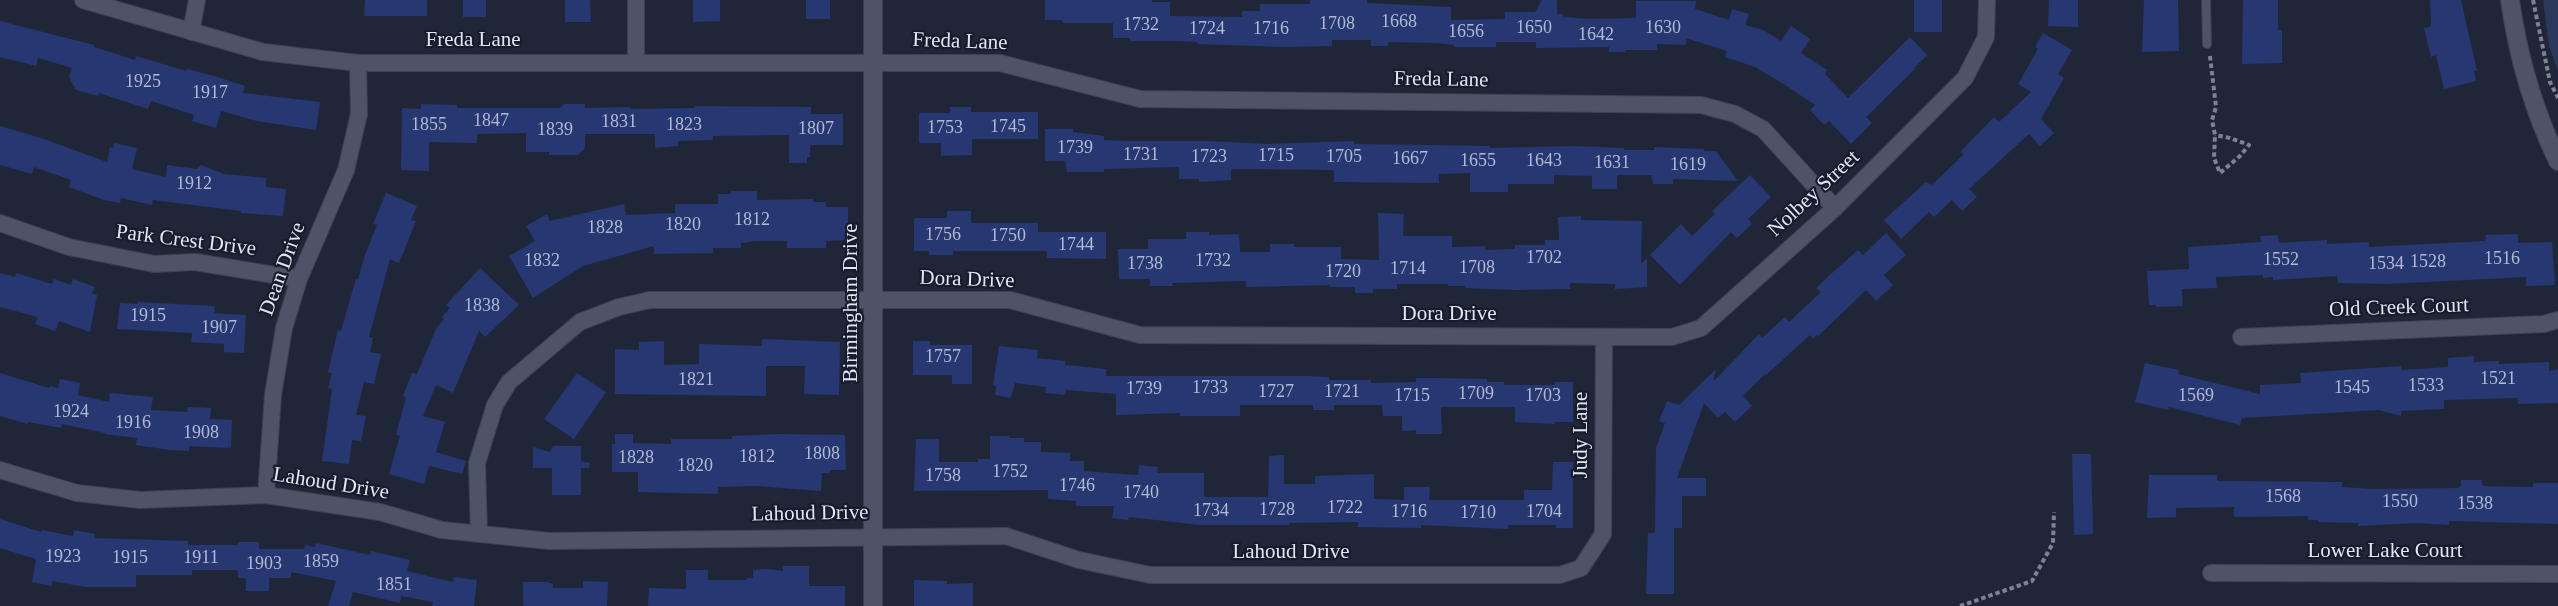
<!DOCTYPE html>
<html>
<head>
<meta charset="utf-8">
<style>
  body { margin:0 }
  canvas { display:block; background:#1f2637 }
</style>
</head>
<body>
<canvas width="2558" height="606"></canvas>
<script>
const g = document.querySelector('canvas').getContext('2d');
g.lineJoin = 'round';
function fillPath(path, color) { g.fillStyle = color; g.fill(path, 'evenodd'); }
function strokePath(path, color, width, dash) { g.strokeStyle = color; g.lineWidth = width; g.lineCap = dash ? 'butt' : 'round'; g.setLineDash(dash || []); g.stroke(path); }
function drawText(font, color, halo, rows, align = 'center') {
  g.font = font + ' "Times New Roman",serif'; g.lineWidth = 4.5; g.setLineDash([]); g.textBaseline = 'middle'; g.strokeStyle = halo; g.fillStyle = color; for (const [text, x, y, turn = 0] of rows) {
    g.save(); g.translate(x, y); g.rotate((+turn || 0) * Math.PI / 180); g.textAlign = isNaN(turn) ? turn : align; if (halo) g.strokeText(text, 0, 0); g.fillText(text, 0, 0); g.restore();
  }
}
fillPath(new Path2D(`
  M2543,0H2558V71L2549,46Z`), '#2b375b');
fillPath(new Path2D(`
  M365,0H427V16H364Z
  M463,0H486V17H463Z
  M565,0H590L591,22H565Z
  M693,0H720V21L693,22Z
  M806,0H830V19H806Z
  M1045,0H1152V2H1170V16L1242,17V11H1260V4H1310V0H1367V3L1451,7V20L1505,19V12H1535L1542,0H1557V14H1563V17L1589,19L1636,18V1H1696L1695,9L1729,20L1732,9L1749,14L1745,25L1763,30L1781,41L1791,26L1810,39L1801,53L1827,70L1825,74L1848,98L1910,37L1927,55L1914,68L1915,69L1866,117L1872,123L1851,144L1829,121L1824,125L1810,110L1815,105L1782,83L1755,67L1725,57L1727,51L1686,38V45L1657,44V50H1625V52H1609V47L1536,48V42H1496V47H1454V45L1436,43L1388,42V46H1371V40H1332V46L1285,47L1197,44V42L1178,41H1130V38H1113V23H1063L1062,20H1045Z
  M1914,0H1942V32H1914Z
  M2049,0H2078V27L2048,26Z
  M2144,0H2178L2179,51L2142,52Z
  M2243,0H2278V30H2282V63L2242,64Z
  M2430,0H2461L2477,71H2474L2476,81L2444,89L2436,55L2431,57L2424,28L2430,27L2431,24Z
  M0,21L94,45V47L135,60L136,56L186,71L187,69L214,76L245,86L243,93L320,102L316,130L257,121L221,111L216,128L192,121L194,115L151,101L148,109L99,93L98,96L76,90L69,77L72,68L38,58L36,66L0,57Z
  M2043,33L2072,50L2058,74L2064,78L2041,119L2054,133L2040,146L2029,134L1969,189L1977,197L1962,211L1952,200L1934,217L1929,212L1901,239L1884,220L1926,182L1932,185L1964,154L1961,151L1994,117L1999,122L2031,92L2018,84L2038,49L2035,47Z
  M421,104L457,105V108H560L564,104H585V108L630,107V109L695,108V106L811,107V114H843V145H810V157H807V163H789V135L713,136V140L678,141V146L655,148V134H585V148L578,155H549V152H526V133L477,134V143L429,142V171L401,170L402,108L421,109Z
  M950,107H971V112H1038V139H972V155L941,156V143H919V113H950Z
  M0,126L41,138L107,162L110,147L113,148L114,143L137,148L132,169L166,177L167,165L197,169L201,165L224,174L266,178V187L286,189L283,216L241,213V211L153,200L152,205L121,198L120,203L104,200L69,187L71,180L34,167L32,174L0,165Z
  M1045,129H1073V132L1104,136V140L1127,141H1208L1265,144L1354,141V144L1490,146V148L1573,146L1624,148V150H1654V147L1704,149V151H1716L1738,181L1673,179V184H1653L1651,175H1617V189H1592V176L1554,175V184H1508V192H1470V173L1439,174V183L1334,182V170L1231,169V180L1199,182V179H1179V167L1104,169V172H1067L1065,161H1045Z
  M1750,175L1771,197L1748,219L1752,224L1737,238L1731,232L1680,285L1650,255L1681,224L1692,236L1715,214L1712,211Z
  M731,191H757V200L813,199V202H826V207H848V238L846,240L826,241V248H787V241H755L741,243V248H713V253L654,254V246L583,266L533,298L509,256L535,241L526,226L547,214L550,221L624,204L626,215L675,213V204H718V194H731Z
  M386,193L417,206L411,220L416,221L399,263L390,259L369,337L373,338L370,352L381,354L374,384L364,382L356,415L366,416L361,441L352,440L349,464L322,461L332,389L328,388L332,373L328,372L338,330L341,331L356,279H358L365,255L377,225L373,224Z
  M947,211H971V223H1038V232H1106V259L1047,258V251H953V255H929V251H914V218H947Z
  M1378,213L1404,214L1403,236H1452V247L1485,246V250L1515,249V245H1545V240H1559L1558,217L1581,216V220L1642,221L1641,264L1647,258V287L1615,289V284L1570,283V289L1515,290L1465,288V286H1448V284H1397V289H1373V293H1355V287H1330V285L1246,287V281L1172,283L1173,286H1150V279H1119L1118,249H1148V239H1186V232H1209V235L1239,234L1240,252H1270V244H1294V247H1341V259L1379,260Z
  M1886,233L1906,255L1884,275L1893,285L1876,301L1866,290L1818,336L1817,335L1813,339L1810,335L1766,375L1765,374L1743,396L1752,406L1735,422L1725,412L1718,418L1704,403L1677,478H1706V496H1682V528H1674V594H1646L1648,533H1655L1656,448L1665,423L1659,421L1667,401L1679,405L1716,369L1713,382L1759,334L1762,338L1785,317L1789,322L1821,292L1816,288L1832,273L1858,250L1863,255Z
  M2518,234V243L2552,242L2555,285L2526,286V277L2387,284L2338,283L2337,276L2273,280V277L2263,278V275L2216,277L2217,288L2182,289L2183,306L2156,307V305H2149L2147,271L2189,269L2188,247L2261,242L2260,236L2278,235L2279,243L2327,240V244L2369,242V247L2485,241L2486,235Z
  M480,268L519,305L485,337L479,331L453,393L436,385L423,416L445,422L436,452L466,461L462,474L429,466L424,484L389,474L400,436L396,434L406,398L403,396L412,373L417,374L436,329L444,319L442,317L450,308L446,305Z
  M0,273L15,277L16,273L52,284L54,279L71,285L73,279L95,287L92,293L97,295L90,332L59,321L55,331L35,324L38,317L0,307Z
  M137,302L215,306L214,313L246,315L244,353L224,352V344L191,342L192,333L117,329L120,303L137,304Z
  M762,339L840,342L839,395L804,394L805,366H766V396L615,394V349L639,350V342L664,341V365L699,364V344L762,346Z
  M913,341H930V345H972V384H952V375H913Z
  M999,346L1038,350L1037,358L1065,361V365L1106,369V376H1307L1329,377V380H1371V383L1416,382V378H1441L1487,379V382H1504V385H1555V382H1573V422H1555V424L1515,422V407H1441L1442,434H1416V430L1402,431V416H1383L1382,405H1334V410H1313V405H1240V416H1180V413L1116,415V394L1066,390L1065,395L1045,393L1046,387L1015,383L1011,398L995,395L996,386L993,385Z
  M2474,356V362L2499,361V364L2549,362V371L2558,369V403L2518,404L2517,398L2444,400V409L2401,411V416L2379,410L2242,418L2240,425L2169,407L2168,410L2135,402L2145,363L2179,370L2178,374L2260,394V385L2301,383L2300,373L2401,366V370L2448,367V358Z
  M0,373L49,388L50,386L58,388L60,379L80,383L78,395L109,402L110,393L153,397L151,410L187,412L188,407L211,408L210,419L232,420L231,448L189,446V451L170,450L136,445L137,438L105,434V433L62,424L61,428L28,422V424L0,416Z
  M577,373L606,392L574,439L544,419Z
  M615,434H633V443L671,444V439H732V436L778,434L845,435L846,470H830V473H822L821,491L755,486L718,487V494L638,492V472H612V444H615Z
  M990,436H1009V438H1024V442H1041V452L1070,453V461H1084V471L1138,475L1139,465L1158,467L1157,473H1204V497H1268L1269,456L1284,455V484H1315V476L1374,474V499L1404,500V487H1430L1429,500H1524V490H1552L1553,462H1573V528H1556V525H1508V529L1421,525V528L1358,527V522L1289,523V525H1200L1129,517L1128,520L1112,518L1114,506H1076V501L1048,499V490L914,491L916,439H939V462H978V459H990Z
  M553,446H581V461L590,463L589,468H581V495H552V468H533V447L550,452Z
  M2072,454H2091L2093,534L2074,535Z
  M2149,475H2217V481L2342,482V487L2374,489L2458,488L2461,486V480H2482V486L2533,487V483H2558V524L2449,521V525L2417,523L2358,526V523L2318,522V520H2308V516L2234,517V507L2176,508V517L2147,518Z
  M0,519L41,532L42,530L73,536L74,530L95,534L94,538L188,541V545H238V542H259V549H304L305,545L315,547L316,543L370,555L371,551L410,560L407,571L453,582L454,577L477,580L474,606H432L433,602L401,596L400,603L353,592L349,606H328L336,581L291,572V578H269V591H246V578H238V570H192V575H136V587H85L52,581V586L32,582L36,559L0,548Z
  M783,566H809V586H845V606H648L649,588L686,589V570H708V580H747V578H753V570L766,569L783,571Z
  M914,580L947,581V584L973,583V606H914Z
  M583,581L608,582L607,606H524L523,603V582H547L553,584V588H583Z`), '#263772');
const lane = new Path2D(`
  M2206,0L2207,44`);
const street = new Path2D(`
  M83,0L263,52L358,63H1000L1140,99L1701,105L1735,114L1763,129L1835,208
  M636,0V63
  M191,32L197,0
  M0,223L69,247L154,264L195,262L299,279
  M2241,337L2544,324L2558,320
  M0,470L77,493L140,500L266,495L380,512L442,530L549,541L1006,536L1079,560L1150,575H1560L1581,568L1603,534L1604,337
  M266,495L273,395L284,328L299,279L346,170L359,114L358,63
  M479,534L477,463L495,405L509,382L580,322L619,307L650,300H1010L1140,335L1672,337L1701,328L1835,208L1965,78L1986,37L1987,0
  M2211,573L2558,574`);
const secondary = new Path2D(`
  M2510,0C2518,57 2533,109 2558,161
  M873,606V0`);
strokePath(lane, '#3d4251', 10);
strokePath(street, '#3d4251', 18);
strokePath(secondary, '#3d4251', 20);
strokePath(new Path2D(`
  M2533,0L2550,82L2558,98
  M2210,56L2216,107L2212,120L2215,135L2214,158L2220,173L2240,156L2249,145L2230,138L2215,135
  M1960,606L2032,581L2053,543L2054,512`), '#7d8392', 4, [4.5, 3]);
strokePath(lane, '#4d5468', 8);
strokePath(street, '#4d5468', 16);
strokePath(secondary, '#4d5468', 18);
drawText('18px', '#b2bad2', null, [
  ["1668",1399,22],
  ["1708",1337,24],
  ["1732",1141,25],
  ["1650",1534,28],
  ["1630",1663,28],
  ["1724",1207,29],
  ["1716",1271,29],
  ["1656",1466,32],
  ["1642",1596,35],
  ["1925",143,82],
  ["1917",210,93],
  ["1847",491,121],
  ["1831",619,122],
  ["1855",429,125],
  ["1823",684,125],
  ["1745",1008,127],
  ["1753",945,128],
  ["1807",816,129],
  ["1839",555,130],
  ["1739",1075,148],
  ["1731",1141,155],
  ["1715",1276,156],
  ["1723",1209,157],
  ["1705",1344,157],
  ["1667",1410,159],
  ["1655",1478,161],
  ["1643",1544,161],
  ["1631",1612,163],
  ["1619",1688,165],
  ["1912",194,184],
  ["1812",752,220],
  ["1820",683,225],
  ["1828",605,228],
  ["1756",943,235],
  ["1750",1008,236],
  ["1744",1076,245],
  ["1702",1544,258],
  ["1516",2502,259],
  ["1552",2281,260],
  ["1832",542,261],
  ["1732",1213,261],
  ["1528",2428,262],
  ["1738",1145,264],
  ["1534",2386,264],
  ["1708",1477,268],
  ["1714",1408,269],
  ["1720",1343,272],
  ["1838",482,306],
  ["1915",148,316],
  ["1907",219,328],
  ["1757",943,357],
  ["1521",2498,379],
  ["1821",696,380],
  ["1533",2426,386],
  ["1733",1210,388],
  ["1545",2352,388],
  ["1739",1144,389],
  ["1727",1276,392],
  ["1721",1342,392],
  ["1709",1476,394],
  ["1715",1412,396],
  ["1703",1543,396],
  ["1569",2196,396],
  ["1924",71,412],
  ["1916",133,423],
  ["1908",201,433],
  ["1808",822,454],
  ["1812",757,457],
  ["1828",636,458],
  ["1820",695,466],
  ["1752",1010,472],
  ["1758",943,476],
  ["1746",1077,486],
  ["1740",1141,493],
  ["1568",2283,497],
  ["1550",2400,502],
  ["1538",2475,504],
  ["1722",1345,508],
  ["1728",1277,510],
  ["1734",1211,511],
  ["1716",1409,512],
  ["1704",1544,512],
  ["1710",1478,513],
  ["1923",63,557],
  ["1915",130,558],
  ["1911",201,558],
  ["1859",321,562],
  ["1903",264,564],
  ["1851",394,585]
]);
drawText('21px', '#e1e6f2', '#161c2d', [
  ["Freda Lane",473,40],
  ["Freda Lane",960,42,2],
  ["Freda Lane",1441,80,1],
  ["Nolbey Street",1814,194,-43],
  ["Park Crest Drive",186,241,7],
  ["Dean Drive",283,269,-70],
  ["Dora Drive",967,280,2],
  ["Birmingham Drive",851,303,-90],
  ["Old Creek Court",2399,308,-2],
  ["Dora Drive",1449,314],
  ["Judy Lane",1581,435,-90],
  ["Lahoud Drive",331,484,9],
  ["Lahoud Drive",810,514,-1],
  ["Lower Lake Court",2385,551],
  ["Lahoud Drive",1291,552]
]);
</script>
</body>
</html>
